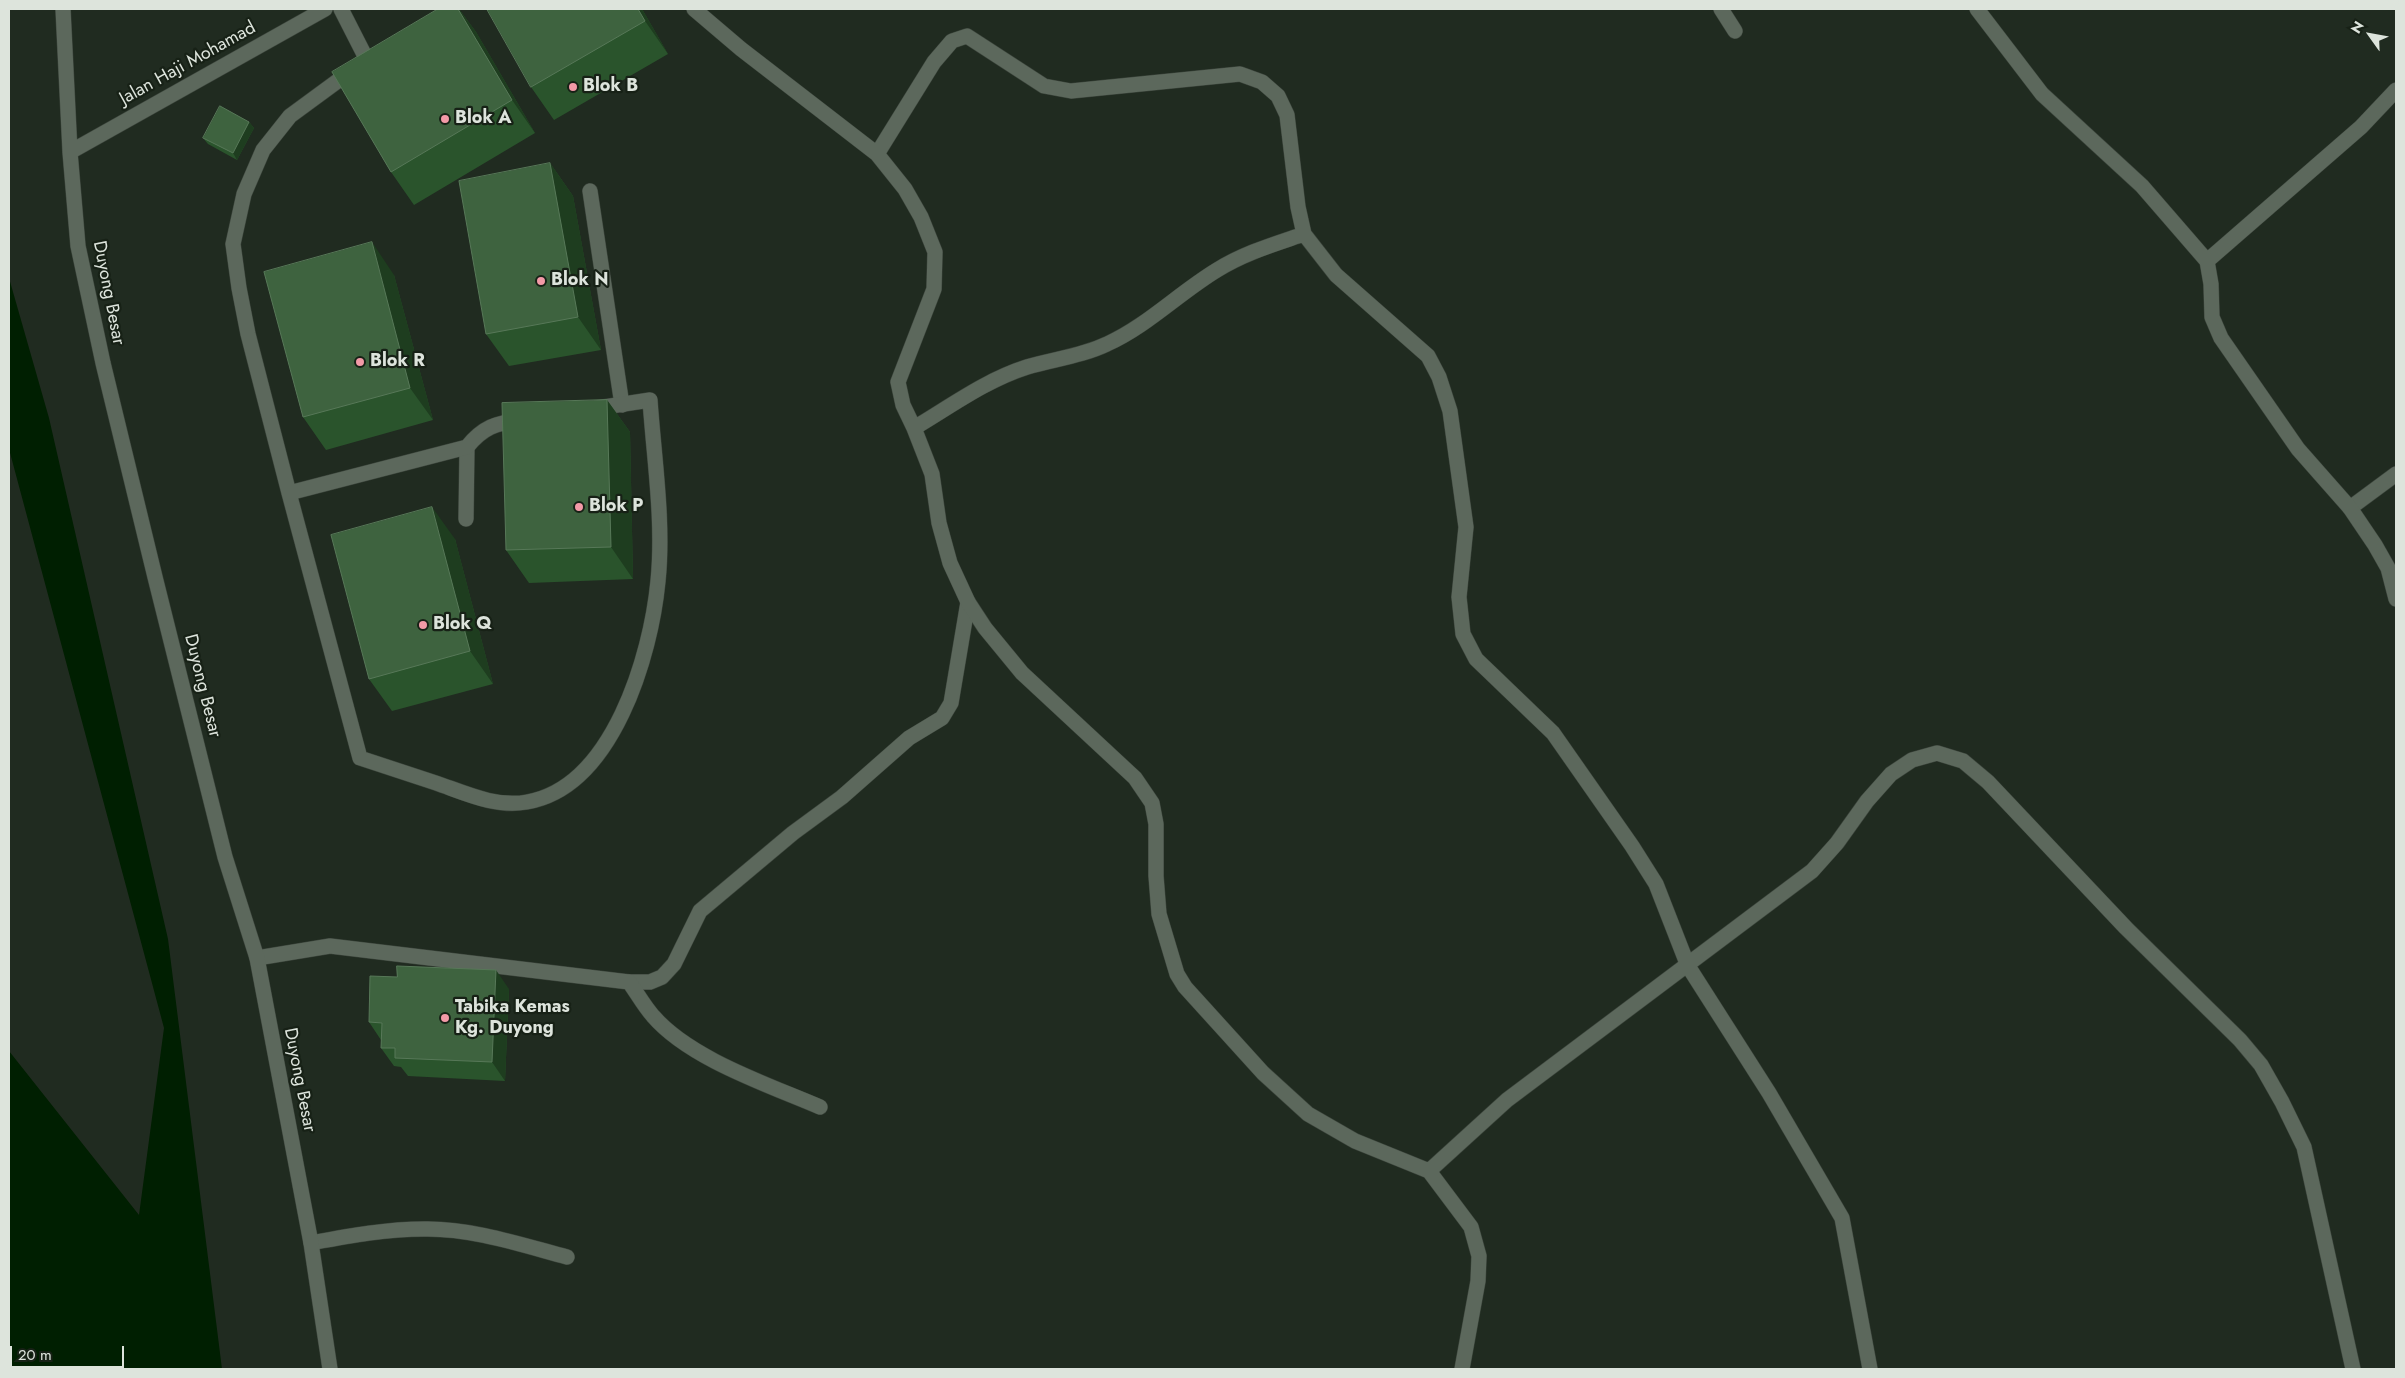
<!DOCTYPE html>
<html>
<head>
<meta charset="utf-8">
<style>
  body { margin:0 }
  #map { position:relative; width:2405px; height:1378px; overflow:hidden; background:#202b20; font-family:Jost,sans-serif }
  canvas { display:block }
  .frame { position:absolute; inset:0; border:10px solid #dde4dc; pointer-events:none }
  .north { position:absolute; left:2345px; top:10px; width:50px; height:50px; -webkit-text-stroke:4px #172116; paint-order:stroke; rotate:302deg; font-size:14px; font-weight:700; line-height:20px; text-align:center; color:#dde4dc }
  .north::after { content:''; display:block; margin:auto; width:18px; height:22px; background:#dde4dc; clip-path:polygon(50% 0,100% 100%,50% 72%,0 100%) }
  .scale { position:absolute; left:10px; top:1346px; width:114px; height:22px; box-sizing:border-box; border:2px solid #dde4dc; border-top:0; padding-left:6px; font-size:15px; line-height:18px; white-space:nowrap; color:#dde4dc; -webkit-text-stroke:4px #172116; paint-order:stroke }
</style>
</head>
<body>
<div id="map">
<canvas width="2405" height="1378"></canvas>
<div class="frame"></div>
<div class="north">N</div>
<div class="scale">20 m</div>
</div>
<script>
const g = document.querySelector('canvas').getContext('2d');
g.lineJoin = 'round';
function fillPath(path, color) { g.fillStyle = color; g.fill(path, 'evenodd'); }
function strokePath(path, color, width, dash) { g.strokeStyle = color; g.lineWidth = width; g.lineCap = dash ? 'butt' : 'round'; g.setLineDash(dash || []); g.stroke(path); }
function drawText(font, color, halo, rows, align = 'center') {
  g.font = font + ' Jost,sans-serif'; g.lineWidth = 4.5; g.setLineDash([]); g.textBaseline = 'middle'; g.strokeStyle = halo; g.fillStyle = color; for (const [text, x, y, turn = 0] of rows) {
    g.save(); g.translate(x, y); g.rotate((+turn || 0) * Math.PI / 180); g.textAlign = isNaN(turn) ? turn : align; if (halo) g.strokeText(text, 0, 0); g.fillText(text, 0, 0); g.restore();
  }
}
fillPath(new Path2D(`
  M9,278L49,418L168,939L222,1369H9V1051L139,1215L164,1028L9,449Z`), '#001f01');
const service = new Path2D(`
  M590,191L622,405
  M2350,508L2396,474
  M466,519L467,447
  M629,982H650L662,977L674,964L700,911L793,833L842,797L909,738L942,718L951,703L968,602`);
const minor = new Path2D(`
  M341,9L367,60
  M694,9L741,49L877,154L905,189L921,217L935,252L934,289L898,382L903,405L914,428L932,474L939,523L950,563L968,602L985,628L1022,673L1135,778L1152,803L1156,824V876L1159,914L1177,974L1185,987L1263,1073L1308,1114L1355,1141L1429,1171L1471,1227L1479,1256L1478,1281L1462,1369
  M1721,9L1735,31
  M1977,9L2042,94L2142,186L2207,261L2211,284L2212,317L2221,338L2298,449L2350,508L2375,545L2388,568L2396,599
  M354,69L290,116L263,150L244,194L233,244L239,288L248,334L289,493L360,758C385,766 411,775 436,783C465,793 496,808 527,802C613,787 651,655 658,581C664,522 654,459 650,400L591,409
  M877,154L934,62L952,41L967,36L1044,86L1071,91L1240,74L1262,82L1278,96L1287,115L1298,207L1304,234L1336,275L1428,356L1439,377L1450,411L1466,527L1459,597L1463,634L1476,659L1553,733L1632,846L1656,884L1688,966L1769,1093L1842,1218L1870,1369
  M2207,261L2361,127L2396,90
  M914,428C951,406 986,380 1027,367C1054,359 1082,356 1107,344C1147,326 1179,293 1217,270C1244,253 1275,244 1304,234
  M289,493L467,447C483,427 496,423 521,420
  M257,958L330,946L629,982C637,993 644,1006 653,1016C690,1059 769,1085 820,1107
  M1429,1171L1507,1100L1812,871L1837,843L1867,801L1891,774L1912,760L1937,753L1963,761L1988,782L2126,928L2240,1040L2261,1065L2282,1102L2304,1147L2353,1369
  M311,1243C349,1236 386,1229 424,1229C471,1228 522,1245 567,1257`);
const tertiary = new Path2D(`
  M63,9L70,152L78,246L103,363L155,577L225,857L257,958L311,1243L330,1369
  M70,152L325,9`);
strokePath(service, '#3c453c', 16);
strokePath(minor, '#3c453c', 16);
strokePath(tertiary, '#3c453c', 16);
strokePath(service, '#5c685c', 15);
strokePath(minor, '#5c685c', 15);
strokePath(tertiary, '#5c685c', 15);
fillPath(new Path2D(`
  M438,9H459L476,32L535,133L414,205L391,172Z
  M642,9L668,54L554,120L531,87Z
  M249,122L254,128L237,160L208,144L203,138Z
  M550,163L573,196L601,350L509,366L486,334Z
  M394,275L433,420L326,450L303,417Z
  M607,400L630,432L633,579L529,583L506,550Z
  M455,539L493,684L392,711L369,679Z
  M509,989L505,1081L408,1076L401,1067L394,1066L381,1048V1040L369,1022Z`), '#2a542c');
fillPath(new Path2D(`
  M458,9H459L476,32L535,133L512,100Z
  M638,9H642L668,54L645,21Z
  M249,122L254,128L237,160L233,153Z
  M550,163L573,196L601,350L578,317Z
  M372,242L394,275L433,420L410,388Z
  M607,400L630,432L633,579L611,547Z
  M432,507L455,539L493,684L470,651Z
  M496,970L509,989L505,1081L492,1062Z`), '#1e3d1f');
const building = new Path2D(`
  M438,9H458L512,100L391,172L332,72Z
  M487,9H638L645,21L531,87Z
  M220,106L249,122L233,153L203,138Z
  M550,163L578,317L486,334L459,181Z
  M372,242L410,388L303,417L264,272Z
  M607,400L611,547L506,550L502,403Z
  M432,507L470,651L369,679L331,535Z
  M397,966L496,970L492,1062L395,1058V1048H381L382,1023L369,1022L370,976L397,977Z`);
fillPath(building, '#3e633f');
strokePath(building, '#577858', 1);
for (const [x, y, r, color] of [
  [573,87,5,"#f39aa7"],
  [445,119,5,"#f39aa7"],
  [541,281,5,"#f39aa7"],
  [360,362,5,"#f39aa7"],
  [579,507,5,"#f39aa7"],
  [423,625,5,"#f39aa7"],
  [445,1018,5,"#f39aa7"]
]) { const dot = new Path2D(); dot.arc(x, y, r, 0, 2 * Math.PI); g.fillStyle = color; g.fill(dot); strokePath(dot, '#172116', 2); }
drawText('18px', '#dde4dc', '#172116', [
  ["Jalan Haji Mohamad",188,64,-29],
  ["Duyong Besar",108,293,79],
  ["Duyong Besar",202,686,76],
  ["Duyong Besar",299,1080,79]
]);
drawText('bold 18px', '#dde4dc', '#172116', [
  ["Blok B",583,87],
  ["Blok A",455,119],
  ["Blok N",551,281],
  ["Blok R",370,362],
  ["Blok P",589,507],
  ["Blok Q",433,625],
  ["Tabika Kemas",455,1008],
  ["Kg. Duyong",455,1029]
], 'left');
</script>
</body>
</html>
